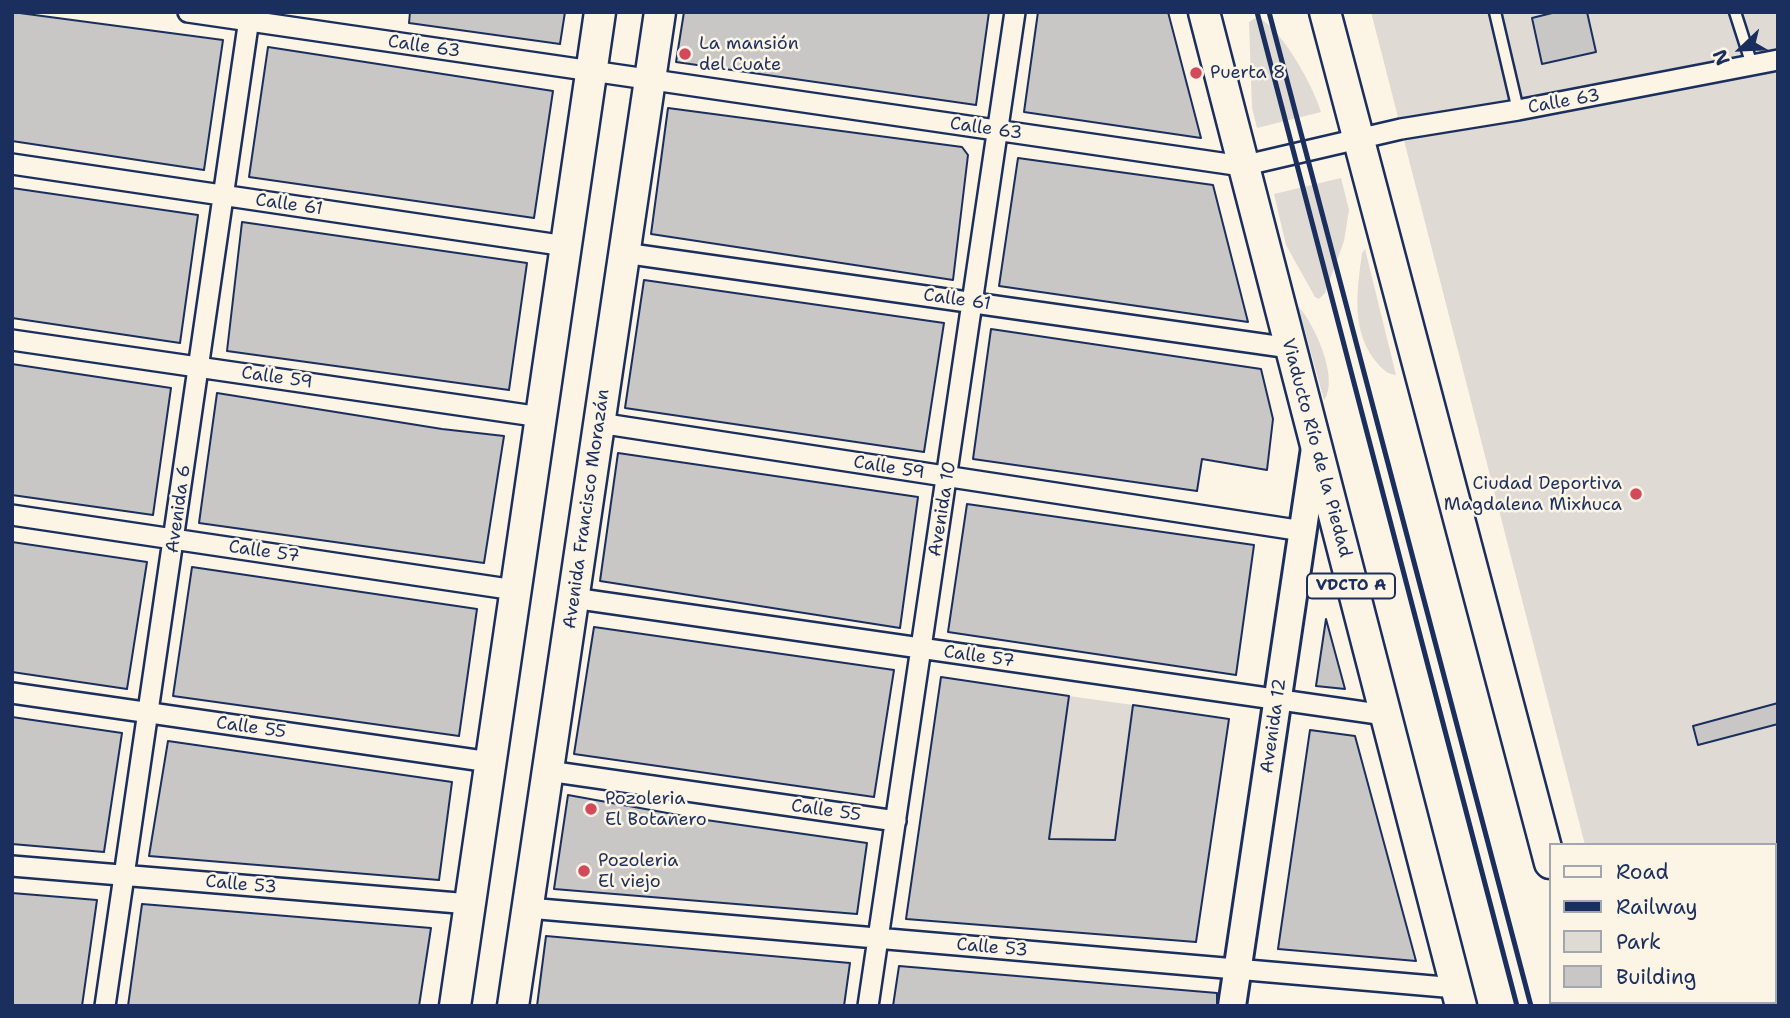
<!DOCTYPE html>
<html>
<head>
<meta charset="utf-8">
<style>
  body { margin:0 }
  #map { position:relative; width:1790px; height:1018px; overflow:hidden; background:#fcf5e5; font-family:"Shantell Sans",sans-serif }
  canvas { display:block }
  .frame { position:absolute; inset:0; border:14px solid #1b2f5e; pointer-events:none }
  .legend { position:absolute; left:1549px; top:843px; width:228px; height:161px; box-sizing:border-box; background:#fcf5e5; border:2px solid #a2a6af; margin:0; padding:9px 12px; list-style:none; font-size:21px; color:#1b2f5e }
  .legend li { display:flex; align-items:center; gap:14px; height:35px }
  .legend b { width:35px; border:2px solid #a2a6af }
  .north { position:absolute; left:1706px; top:14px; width:70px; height:70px; -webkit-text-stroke:5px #fcf5e5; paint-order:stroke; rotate:247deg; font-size:19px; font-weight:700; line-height:28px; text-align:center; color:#1b2f5e }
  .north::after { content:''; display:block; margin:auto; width:24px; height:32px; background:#1b2f5e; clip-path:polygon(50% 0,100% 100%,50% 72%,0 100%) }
</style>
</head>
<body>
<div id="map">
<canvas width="1790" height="1018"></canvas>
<div class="frame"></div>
<ul class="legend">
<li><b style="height:9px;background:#fcf5e5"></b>Road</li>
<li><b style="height:9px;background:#1b2f5e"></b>Railway</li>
<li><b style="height:19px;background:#dfdbd4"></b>Park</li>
<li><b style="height:19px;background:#c8c7c6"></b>Building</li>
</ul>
<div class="north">N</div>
</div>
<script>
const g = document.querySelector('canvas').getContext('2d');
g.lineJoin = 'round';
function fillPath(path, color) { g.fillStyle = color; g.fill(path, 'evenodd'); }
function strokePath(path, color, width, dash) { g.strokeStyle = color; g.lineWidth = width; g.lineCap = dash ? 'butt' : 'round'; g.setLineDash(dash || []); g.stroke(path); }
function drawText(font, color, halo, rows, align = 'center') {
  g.font = font + ' "Shantell Sans",sans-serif'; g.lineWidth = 5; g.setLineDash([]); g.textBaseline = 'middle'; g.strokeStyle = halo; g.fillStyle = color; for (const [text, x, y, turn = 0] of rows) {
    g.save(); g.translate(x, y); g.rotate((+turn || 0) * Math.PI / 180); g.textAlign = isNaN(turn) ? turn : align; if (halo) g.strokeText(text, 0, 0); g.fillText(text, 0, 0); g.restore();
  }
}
fillPath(new Path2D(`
  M1371,12H1778V1006H1628L1627,1002H1774V845H1585Z
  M1257,17C1281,27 1314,87 1321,112L1257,128L1252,108L1249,22Z
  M1341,178L1349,210L1344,241L1325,293L1319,299L1315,297L1286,245L1274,194Z
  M1365,249L1396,375C1388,374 1383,370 1378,364C1350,332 1357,291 1362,253Z
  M1298,306C1314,323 1340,379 1324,400Z
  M1069,696L1133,705L1115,840L1049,839Z`), '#dfdbd4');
const building = new Path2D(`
  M12,12L223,40L204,170L12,141Z
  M410,12H565L560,44L409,23Z
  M684,12H989L976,105L676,62Z
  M1038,12H1168L1201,138L1024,112Z
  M1556,12H1587L1596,52L1542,64L1532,18Z
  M268,47L553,91L534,218L249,177Z
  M668,108L962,147L968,155L953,280L651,234Z
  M1018,158L1213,185L1248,322L999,286Z
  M12,188L198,215L180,343L12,318Z
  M242,222L527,263L509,390L227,351Z
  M644,280L944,323L924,452L625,408Z
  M991,329L1261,369L1273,419L1267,470L1202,459L1197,491L973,459Z
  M12,364L171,388L153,515L12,495Z
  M217,393L442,429L504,436L484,563L199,523Z
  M618,453L918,497L900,628L600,581Z
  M967,504L1254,545L1236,675L948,632Z
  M12,542L147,562L127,689L12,672Z
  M192,567L477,609L459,736L173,696Z
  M1326,619L1345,689L1316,686Z
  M594,627L894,670L874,797L574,754Z
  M941,677L1069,696L1049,839L1115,840L1133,705L1229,719L1196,942L906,919Z
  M1778,703V724L1698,745L1693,726Z
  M12,717L122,733L104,852L12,844Z
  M1310,730L1355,736L1416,961L1278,949Z
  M168,741L452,782L439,880L149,856Z
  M568,795L706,820L867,843L857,914L554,889Z
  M12,893L97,900L82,1006H12Z
  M142,904L431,928L419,1006H128Z
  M546,936L850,963L844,1006H537Z
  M899,966L1217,993V1006H893Z`);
fillPath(building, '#c8c7c6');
strokePath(building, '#1b2f5e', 2);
const lane = new Path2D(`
  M1495,12L1518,110
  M1735,12L1752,65`);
const street = new Path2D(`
  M188,12L1242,166L1401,129L1518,110L1778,60
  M12,164L566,246
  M624,253L1290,348
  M12,340L541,417
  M599,423L1303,531
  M12,515L515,590
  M573,598L1385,715
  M12,693L490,762
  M548,771L896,821
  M12,866L470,904
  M528,908L1456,988
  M105,1006L250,12
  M868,1006L1015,12`);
const secondary = new Path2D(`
  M1232,1006L1315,448`);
const primary = new Path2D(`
  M1204,12L1461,1006
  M1325,12L1550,863
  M1587,1002L1588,1006
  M455,1006L600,12
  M513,1006L660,12`);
strokePath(lane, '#1b2f5e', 15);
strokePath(street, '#1b2f5e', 24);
strokePath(secondary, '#1b2f5e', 32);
strokePath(primary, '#1b2f5e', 35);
strokePath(lane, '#fcf5e5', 10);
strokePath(street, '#fcf5e5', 19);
strokePath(secondary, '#fcf5e5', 26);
strokePath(primary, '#fcf5e5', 30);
strokePath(new Path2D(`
  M1257,12L1517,1006
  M1269,12L1531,1006`), '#1b2f5e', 5);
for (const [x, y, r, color] of [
  [685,54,7,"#d1495b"],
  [1196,73,7,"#d1495b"],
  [1636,494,7,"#d1495b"],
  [591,809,7,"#d1495b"],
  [584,871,7,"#d1495b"]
]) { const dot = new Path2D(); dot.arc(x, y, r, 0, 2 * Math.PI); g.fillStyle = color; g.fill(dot); strokePath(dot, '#fcf5e5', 2.5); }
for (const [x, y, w] of [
  [1351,586,88]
]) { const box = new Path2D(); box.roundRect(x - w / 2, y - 12.5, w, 25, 5); g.fillStyle = '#fcf5e5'; g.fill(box); strokePath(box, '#1b2f5e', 2); }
drawText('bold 16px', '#1b2f5e', null, [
  ["VDCTO A",1351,586]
]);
drawText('18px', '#1b2f5e', '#fcf5e5', [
  ["La mansión",699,44],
  ["del Cuate",699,65],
  ["Puerta 8",1210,73],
  ["Ciudad Deportiva",1622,484,"right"],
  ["Magdalena Mixhuca",1622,505,"right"],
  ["Pozoleria",605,799],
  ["El Botanero",605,820],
  ["Pozoleria",598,861],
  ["El viejo",598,882]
], 'left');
drawText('18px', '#1b2f5e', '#fcf5e5', [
  ["Calle 63",424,47,8],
  ["Calle 63",1564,102,-10],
  ["Calle 63",986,129,8],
  ["Calle 61",289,205,8],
  ["Calle 61",957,300,8],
  ["Calle 59",277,378,8],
  ["Viaducto Río de la Piedad",1316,448,75],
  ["Calle 59",889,468,9],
  ["Avenida 6",179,509,-82],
  ["Avenida Francisco Morazán",587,509,-82],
  ["Avenida 10",943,509,-81],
  ["Calle 57",264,552,8],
  ["Calle 57",979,657,8],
  ["Avenida 12",1274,726,-82],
  ["Calle 55",251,728,8],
  ["Calle 55",826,811,8],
  ["Calle 53",241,885,5],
  ["Calle 53",992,948,5]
]);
</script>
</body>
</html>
